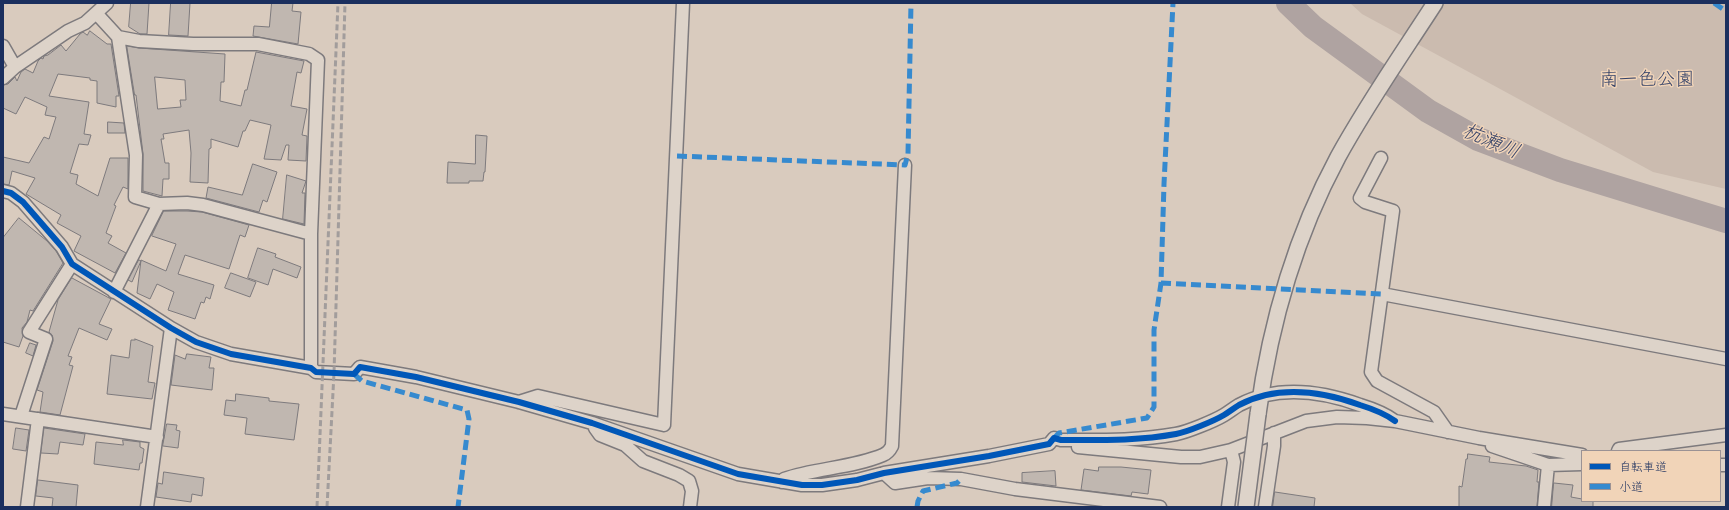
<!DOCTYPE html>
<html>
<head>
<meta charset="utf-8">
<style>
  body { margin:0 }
  #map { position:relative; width:1729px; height:510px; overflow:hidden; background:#d9cbbe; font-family:Caveat,"Klee One",sans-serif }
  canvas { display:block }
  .frame { position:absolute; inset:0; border:4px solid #1b2f5e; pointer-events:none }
  .legend { position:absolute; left:1581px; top:450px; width:140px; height:52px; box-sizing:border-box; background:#f1d4b8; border:1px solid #9b9294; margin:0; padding:5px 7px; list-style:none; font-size:12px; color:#1b2f5e }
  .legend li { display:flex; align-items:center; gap:8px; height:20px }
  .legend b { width:20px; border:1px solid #9b9294 }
</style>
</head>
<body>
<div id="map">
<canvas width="1729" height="510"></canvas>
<div class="frame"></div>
<ul class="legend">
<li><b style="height:5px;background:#0057b8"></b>自転車道</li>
<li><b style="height:5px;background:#368acf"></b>小道</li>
</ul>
</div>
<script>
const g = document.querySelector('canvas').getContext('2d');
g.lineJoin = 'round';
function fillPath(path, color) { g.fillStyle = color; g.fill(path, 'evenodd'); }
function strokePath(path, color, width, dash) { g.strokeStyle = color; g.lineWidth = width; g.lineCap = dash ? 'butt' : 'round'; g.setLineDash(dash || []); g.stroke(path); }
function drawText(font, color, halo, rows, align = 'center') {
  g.font = font + ' Caveat,"Klee One",sans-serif'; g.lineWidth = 3; g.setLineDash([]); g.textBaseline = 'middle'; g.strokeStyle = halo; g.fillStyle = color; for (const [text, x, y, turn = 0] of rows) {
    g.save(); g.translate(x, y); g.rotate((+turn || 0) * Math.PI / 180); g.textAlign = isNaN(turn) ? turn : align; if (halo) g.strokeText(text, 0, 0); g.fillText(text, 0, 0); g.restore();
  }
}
fillPath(new Path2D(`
  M1350,3H1726V189L1653,172L1362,14Z`), '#cbbbaf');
strokePath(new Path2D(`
  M1288,3L1313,27L1428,111L1478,139L1560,170L1726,221`), '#afa3a1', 24);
const building = new Path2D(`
  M131,3H149L147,34H140L129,27Z
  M171,3H190L188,36L169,35Z
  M272,3H293L292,11L301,12L298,44L253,36L254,26L269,27Z
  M90,31L107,44H111L119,96H116V107L97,103V81L90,80V78L58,74L49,96L89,102L84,134L91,135L88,145L79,144L70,173L78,175L76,184L98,196L110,158H128V189L123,187L114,205L116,206L106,233L112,236L108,243L126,253L115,273L74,251L81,236L57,223L61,215L26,194L35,178L12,171L9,185L3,184V157L29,163L44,137L49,139L56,117L45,115L47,107L25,97L16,114L3,108V85L8,84L15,77L17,81L21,72L25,69L33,73L38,61L41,58L43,59L44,56L48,55L61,45L66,51L80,34L83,32L87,35Z
  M127,46L139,48L225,54L224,82H221L220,101L241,106L245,90H247L256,52L304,61L301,73L297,72L291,106L307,109L302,135L307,136L306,161L288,160L289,145H286L281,160L264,159L271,125L250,120L245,131H243L238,147L211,139V148L209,149L208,183L190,182L191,153L189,130L163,134L164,139H161L165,163H169V179H163L162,196L143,191V154L136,95H135ZM155,77L185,80L186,100H180L181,107L158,109Z
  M108,122L124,123L125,133H108Z
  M476,135L487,136L485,172H484L483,181H469V183H447L448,162L475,164Z
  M253,164L277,172L267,202L263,200L259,212L206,198L208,187L242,195Z
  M287,175L306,181L302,193H305L304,224L283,219Z
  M164,211H187L202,212L249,225L245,237L240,235L229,269L185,255L178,274L214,285L210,299L206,297L204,303L201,302L195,319L168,310L174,292L157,284L150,299L137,293L141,260L166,271L176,244L152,236Z
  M19,218L47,241L56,251L63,263L33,311L30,310L27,322L22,328L23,336L19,347L3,342V238Z
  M258,248L276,254L275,257L301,267L297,278L273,269L268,285L248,278Z
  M139,260L141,261L132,282L128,280Z
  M231,273L256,282L250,297L225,288Z
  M72,278L111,299L99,324L112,329L107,340L79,328L68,356L72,357L69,365L73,366L60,415L40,412L43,392L37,390L53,341L52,335L49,332L58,300Z
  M135,339L153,346L148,382L155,383L152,399L107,394L111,355L129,358L131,340H135Z
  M30,343L36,345L33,356L26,353Z
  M187,354L211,357L209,368H214L212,390L171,385L175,355L185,359Z
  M236,394L269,398V401L299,404L294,440L245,434L247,418L224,415L226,400L235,401Z
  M167,424L177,425L176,430L180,431L178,448L163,446Z
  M16,428L29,430L26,451L13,449Z
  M44,428L85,434L83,445L60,442L58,454L41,453Z
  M123,440L140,442V447L144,449L142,463H140L139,470L94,464L96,442L123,445Z
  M1468,454L1490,457L1489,462L1526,466L1538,470L1537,482H1539L1537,507H1459V486L1462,487L1466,459H1467Z
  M1099,467H1121L1151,470L1148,494L1132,492L1131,496L1081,490L1084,469L1098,471Z
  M1055,471L1056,486L1022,482V473Z
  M164,472L204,478L202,496L192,494L191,502L156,497L158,483L162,484Z
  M38,480L78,485L76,507H52L53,498L36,496Z
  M1554,483L1573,485L1571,497L1582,499V501H1593V507H1552Z
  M1275,492L1315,498L1314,507H1273Z`);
fillPath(building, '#c0b7b0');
strokePath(building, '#7d7a7d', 1);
const minor = new Path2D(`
  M96,13L118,37L139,41L193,44H258L309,54L318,60L311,234V368
  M3,46L15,67
  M3,78L15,67L68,31L85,23L107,3
  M1381,158L1360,198L1365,202L1393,211L1371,372L1377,381L1434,412L1448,432
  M3,191L11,193L23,202L62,247L72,264L171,328L196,342L231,354L311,368L316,372L354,374L360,367L416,377L519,402L592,423L738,474L802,485H822L857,480L884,473L989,456L1049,444L1054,438L1061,440C1099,440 1138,441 1176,434C1187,432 1214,421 1224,415C1229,412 1234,408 1239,405C1277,385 1321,391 1360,405C1373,409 1384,413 1395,421
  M159,204L187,203L203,205L311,234
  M114,292L159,204L135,197L136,155L118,37
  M1382,294L1726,359
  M519,402L538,396L664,425L683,3
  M3,414L157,437
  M21,416L46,339L29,332L72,264
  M595,428L600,435L625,445L643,461L679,475L689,481L692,491L690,507
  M1492,446L1548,465L1582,464
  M1078,447L1181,457H1200L1231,450L1306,421L1337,417L1367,418L1395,421L1479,438L1582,455
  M1618,451L1619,449L1726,435
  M1720,465H1726
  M884,473L895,483L928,478L961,479L1015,489L1160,507
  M782,482L784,479C816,468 852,468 883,455C888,453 890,450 892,446L905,165
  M27,507L38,419
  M147,507L171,328
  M1228,507L1234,462L1231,450
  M1265,507L1274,446V433
  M1544,507L1548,465`);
const tertiary = new Path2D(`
  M1258,414C1270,325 1295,237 1338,157C1367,104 1402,54 1435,3`);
strokePath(minor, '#7d7a7d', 15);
strokePath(tertiary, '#7d7a7d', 18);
strokePath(minor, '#ddd3c9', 12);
strokePath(tertiary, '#ddd3c9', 15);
strokePath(new Path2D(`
  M317,507L338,3
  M327,507L334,373L345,3`), '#a29d9c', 3, [6, 3]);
const tertiaryBridge = new Path2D(`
  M1246,507L1258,414`);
strokePath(tertiaryBridge, '#7d7a7d', 18, []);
strokePath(tertiaryBridge, '#ddd3c9', 15);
strokePath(new Path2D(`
  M1714,3L1726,11
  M677,156L905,165L908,154L911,3
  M1161,283L1382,294
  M354,374L362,381L467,410L469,419L458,507
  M1054,438L1059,433L1147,418L1154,407V330L1161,283L1164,184L1173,3
  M917,507L918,501L923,491L957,483L961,479
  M1152,507V506`), '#368acf', 5, [10, 5]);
strokePath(new Path2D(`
  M3,191L11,193L23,202L62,247L72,264L171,328L196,342L231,354L311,368L316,372L354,374L360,367L416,377L519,402L592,423L738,474L802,485H822L857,480L884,473L989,456L1049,444L1054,438L1061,440C1099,440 1138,441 1176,434C1187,432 1214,421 1224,415C1229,412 1234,408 1239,405C1277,385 1321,391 1360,405C1373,409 1384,413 1395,421`), '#0057b8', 6);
drawText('19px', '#354369', '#f1d4b8', [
  ["南一色公園",1647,80]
]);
drawText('italic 20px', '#354369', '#f1d4b8', [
  ["杭瀬川",1491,142,23]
]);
</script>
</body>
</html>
